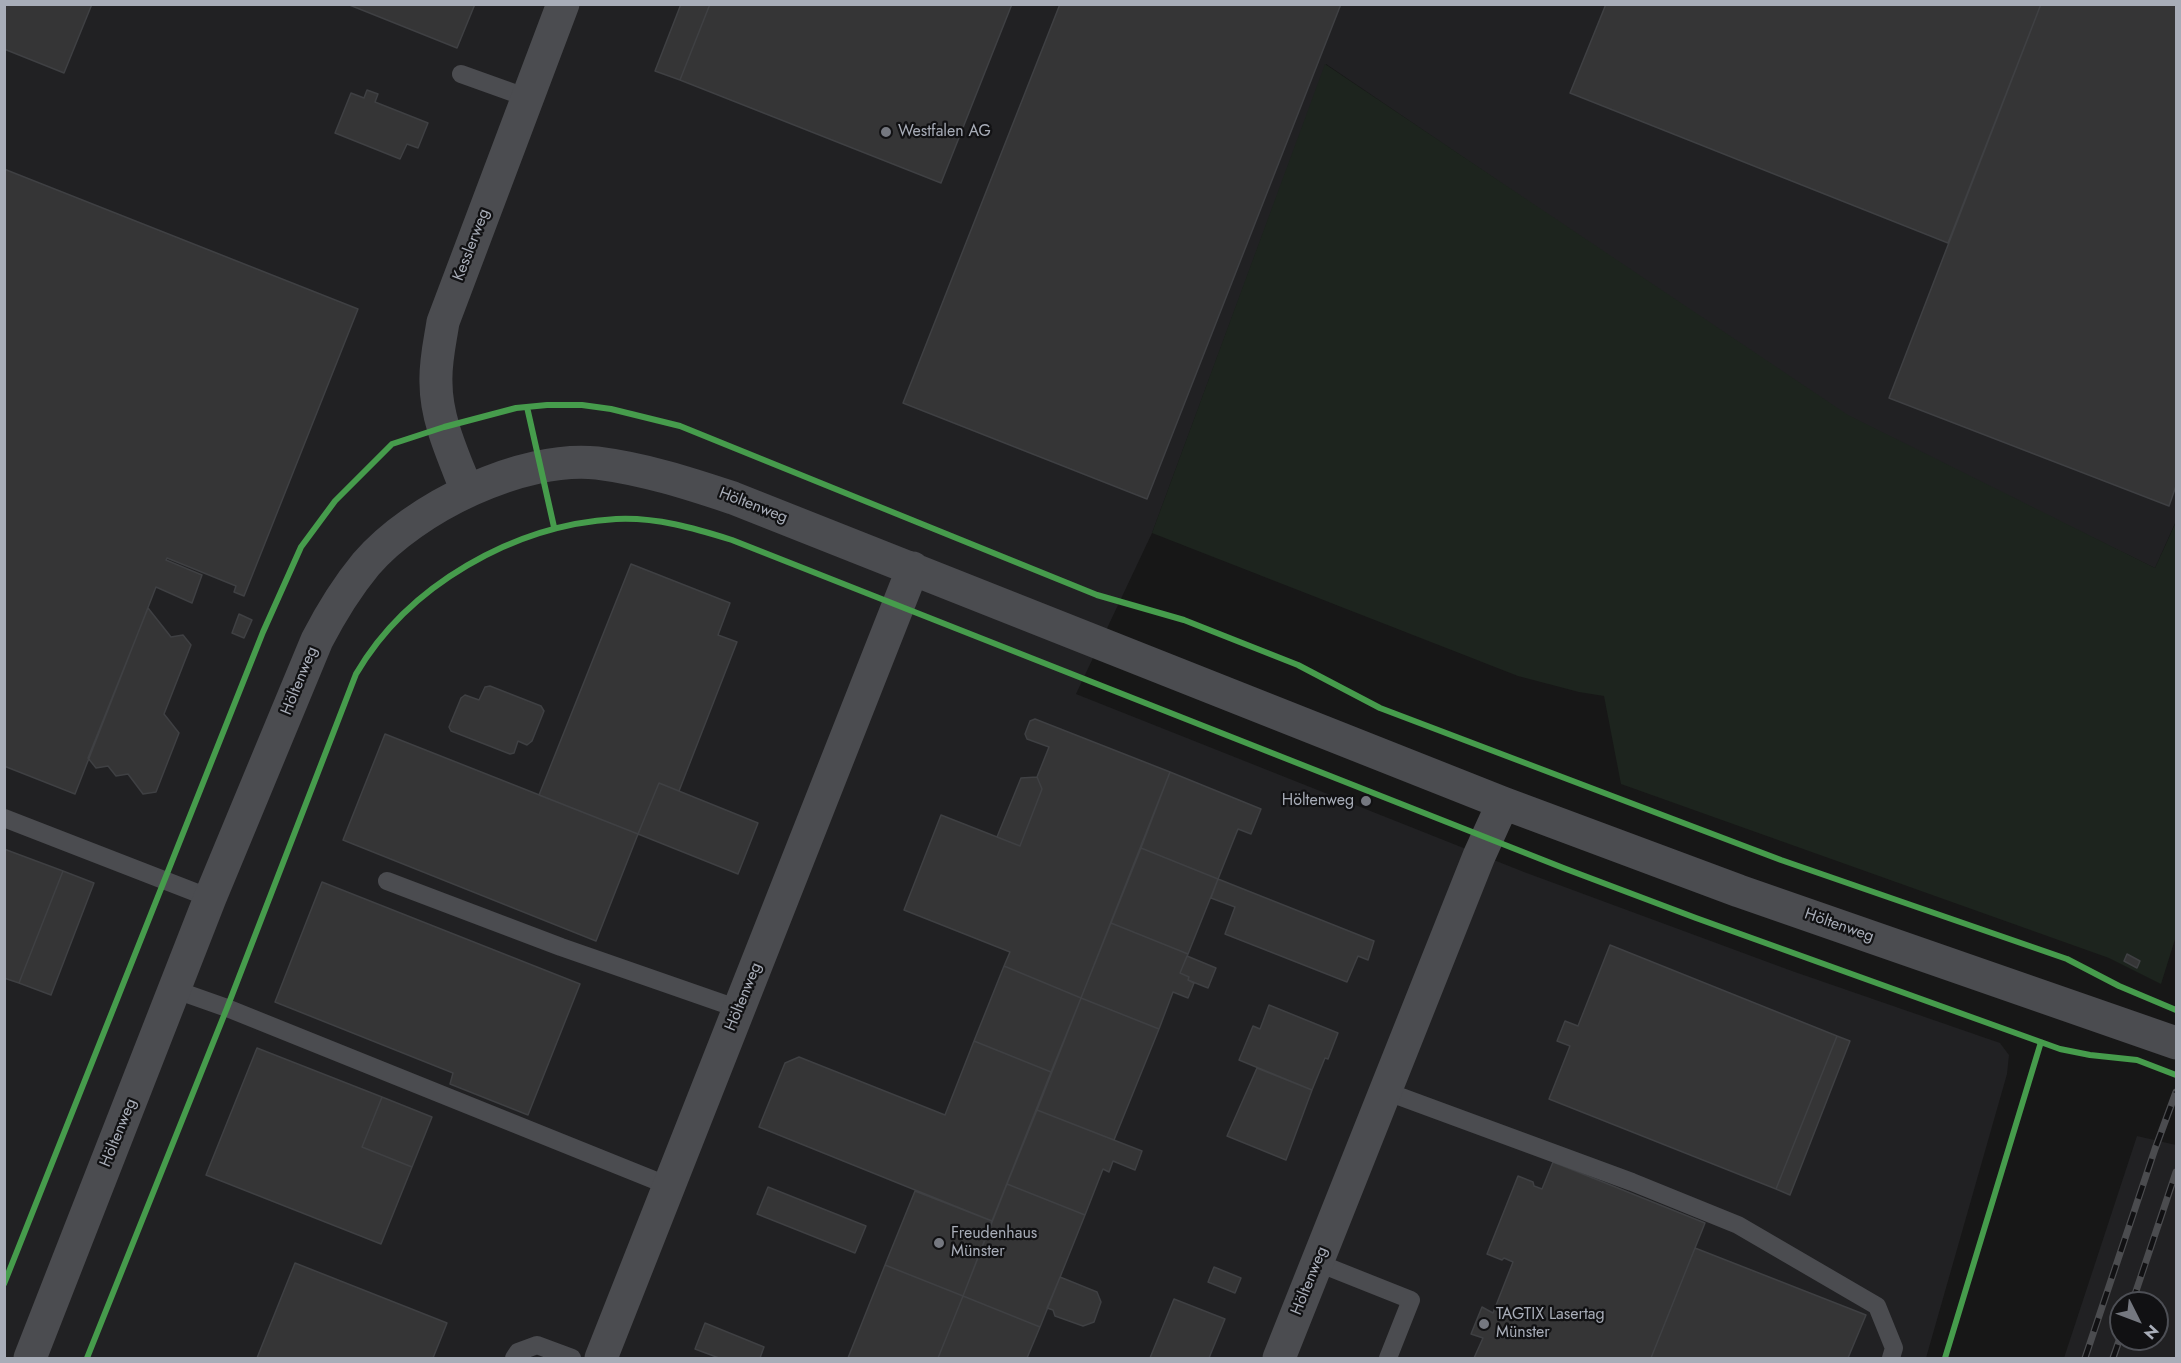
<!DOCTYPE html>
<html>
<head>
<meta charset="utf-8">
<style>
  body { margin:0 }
  #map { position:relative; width:2181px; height:1363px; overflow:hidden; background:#171717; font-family:Jost,sans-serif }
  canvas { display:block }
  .frame { position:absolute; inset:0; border:6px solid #a8adb8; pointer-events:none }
  .north { position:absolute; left:2109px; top:1291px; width:60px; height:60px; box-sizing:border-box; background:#111113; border:2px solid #4d4f55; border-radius:50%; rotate:132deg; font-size:16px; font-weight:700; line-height:24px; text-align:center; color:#a8adb8 }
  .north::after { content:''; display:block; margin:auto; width:21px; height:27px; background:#757880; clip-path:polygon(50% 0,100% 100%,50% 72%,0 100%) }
</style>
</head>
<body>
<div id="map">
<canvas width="2181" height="1363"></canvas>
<div class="frame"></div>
<div class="north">N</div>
</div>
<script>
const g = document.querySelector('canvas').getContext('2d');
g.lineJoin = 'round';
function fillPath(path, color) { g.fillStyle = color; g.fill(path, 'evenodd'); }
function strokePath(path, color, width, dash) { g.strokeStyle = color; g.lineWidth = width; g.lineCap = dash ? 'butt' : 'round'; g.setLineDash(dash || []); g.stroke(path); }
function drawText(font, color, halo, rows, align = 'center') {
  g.font = font + ' Jost,sans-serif'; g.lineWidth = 4.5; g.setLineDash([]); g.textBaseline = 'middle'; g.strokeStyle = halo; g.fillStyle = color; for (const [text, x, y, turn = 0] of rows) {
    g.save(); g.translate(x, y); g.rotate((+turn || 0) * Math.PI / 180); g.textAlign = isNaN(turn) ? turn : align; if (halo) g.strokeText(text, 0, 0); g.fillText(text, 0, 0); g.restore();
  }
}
fillPath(new Path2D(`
  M5,5H2176V521L2155,568L1847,418L1326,64L1152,533L1076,694L1524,872L1792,971L2000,1043L2009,1055L2007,1074L1926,1358H5Z
  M2137,1136L2176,1145V1358H2064ZM2121,1303H2157V1339H2121Z`), '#212123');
fillPath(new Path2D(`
  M1325,64L1848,415L2155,568L2176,522V936L2161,984L2109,958L1621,784L1604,696L1579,692L1518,676L1152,533Z`), '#1d241e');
const building = new Path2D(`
  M4,4H92L64,73L4,49Z
  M347,4H475L457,48Z
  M681,4H710L680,80L655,71Z
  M710,4H1012L941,183L680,80Z
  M1060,4H1341L1147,499L903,403Z
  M1606,4H2041L1948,243L1570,93Z
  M2041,4H2176V486L2169,506L1889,398Z
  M367,90L378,94L375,102L428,123L418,148L407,144L400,159L335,133L351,93L364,98Z
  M4,169L358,309L244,596L234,592L236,586L167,558L166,560L202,575L192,603L156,587L75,794L4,766Z
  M631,564L730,603L718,635L737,642L679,791L659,783L638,834L539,795Z
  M148,608L171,637L183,635L191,645L164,714L179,733L156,792L143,794L128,774L116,776L108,766L96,768L88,758Z
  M239,614L252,620L244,638L232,633Z
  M490,686L541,706L544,711L532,741L527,745L518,741L514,753L510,754L451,731L449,727L461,698L465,695L479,700L485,687Z
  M1035,719L1170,772L1081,998L1004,966L1010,952L904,910L941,815L1020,846L1042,789L1037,777L1049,747L1027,739L1025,734L1030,721Z
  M385,734L638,834L596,941L343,840Z
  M1170,772L1261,809L1251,834L1238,829L1218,879L1141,848Z
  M1037,777L1042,789L1020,846L997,837L1021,778Z
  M659,783L758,823L738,874L638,834Z
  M1141,848L1218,879L1188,954L1111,923Z
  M4,849L63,871L19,983L4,978Z
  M63,871L94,883L51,995L19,983Z
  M1218,879L1374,941L1368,960L1358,956L1347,982L1225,934L1235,907L1211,898Z
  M322,882L580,984L528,1115L450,1084L453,1073L275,1002Z
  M1111,923L1188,954L1180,973L1189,977L1188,980L1194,983L1188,998L1173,992L1159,1029L1081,998Z
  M1610,945L1837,1036L1776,1189L1549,1099L1570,1046L1557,1041L1565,1021L1578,1026Z
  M2127,954L2140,961L2137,968L2124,961Z
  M1187,956L1216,968L1208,988L1188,980L1189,977L1180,973Z
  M1004,966L1081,998L1051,1072L974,1041Z
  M1081,998L1159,1029L1114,1140L1037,1110Z
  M1269,1005L1338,1033L1328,1059L1325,1058L1312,1090L1239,1060L1253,1026L1260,1029Z
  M1837,1036L1850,1041L1790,1195L1776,1189Z
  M974,1041L1051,1072L992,1221L759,1127L785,1063L799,1057L945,1115Z
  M257,1048L382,1097L362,1147L412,1167L381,1244L206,1175Z
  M1257,1068L1312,1090L1286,1160L1227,1136Z
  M382,1097L432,1117L412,1167L362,1147Z
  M1037,1110L1142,1151L1135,1170L1113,1161L1109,1172L1103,1169L1085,1215L1007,1184Z
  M1553,1162L1705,1223L1651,1358H1474L1483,1338L1471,1334L1482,1307L1493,1313L1513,1262L1504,1258L1502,1260L1487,1254L1518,1176L1533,1182L1534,1186L1542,1189Z
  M1007,1184L1085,1215L1040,1327L963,1296Z
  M768,1187L866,1226L855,1253L757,1214Z
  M915,1191L992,1221L963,1296L885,1265Z
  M1695,1248L1866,1315L1848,1358H1651Z
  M295,1263L447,1323L433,1358H257Z
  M885,1265L963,1296L938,1358H848Z
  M1214,1267L1241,1278L1235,1293L1208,1282Z
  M1060,1277L1097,1292L1101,1302L1094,1322L1083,1326L1055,1316L1053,1310L1047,1308Z
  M963,1296L1040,1327L1027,1358H938Z
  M1174,1299L1225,1319L1209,1358H1150Z
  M705,1323L764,1347L760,1358H719L695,1349Z`);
fillPath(building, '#353536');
strokePath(building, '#3f4043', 1.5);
strokePath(new Path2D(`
  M461,74L528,98
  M4,818L210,898
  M387,881L561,947L739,1009
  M176,990L227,1008L669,1186
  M1385,1091L1632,1182L1738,1225L1877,1306L1894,1348L1891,1358
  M1318,1263L1411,1300L1388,1358
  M514,1358L518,1352L537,1345L572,1358`), '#4b4c50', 18);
strokePath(new Path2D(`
  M467,491C454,457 436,420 436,383C435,362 440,342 443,322L563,4
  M30,1358L210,898L317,640C331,613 347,587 366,564C414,508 522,455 597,463C644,469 688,483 733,498L1503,803L1739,891L2176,1043
  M601,1358L913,568
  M1279,1358L1479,856L1503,803`), '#4b4c50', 33);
const rail = new Path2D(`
  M2132,1303L2176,1172
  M2085,1358L2155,1149L2176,1092
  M2113,1358L2121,1335`);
strokePath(rail, '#4b4c4f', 7);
strokePath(rail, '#111113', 4.5, [14]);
strokePath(new Path2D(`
  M527,407L554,527
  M4,1284L263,632L301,547L335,501L392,444L444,427L516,408L547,405H582L611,409L680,426L1097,595L1184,620L1298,665L1380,708L1781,860L2067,959L2119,986L2176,1010
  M87,1358L227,1008L356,674C408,585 514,525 616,519C656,517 694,528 732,540L1566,869L1696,918L2060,1049L2090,1055L2137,1060L2176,1075
  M1945,1358L2041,1042`), '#469c4c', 6);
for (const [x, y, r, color] of [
  [886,132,6,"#757880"],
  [1366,801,6,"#757880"],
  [939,1243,6,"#757880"],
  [1484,1324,6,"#757880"]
]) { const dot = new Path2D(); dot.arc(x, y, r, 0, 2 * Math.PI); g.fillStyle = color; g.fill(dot); strokePath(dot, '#111113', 2); }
drawText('16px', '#a8adb8', '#111113', [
  ["Westfalen AG",898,132],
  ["Höltenweg",1354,801,"right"],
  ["Freudenhaus",951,1234],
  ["Münster",951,1252],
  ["TAGTIX Lasertag",1496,1315],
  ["Münster",1496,1333]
], 'left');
drawText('16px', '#a8adb8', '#111113', [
  ["Kesslerweg",472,245,-69],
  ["Höltenweg",753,506,21],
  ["Höltenweg",300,681,-68],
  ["Höltenweg",1839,926,19],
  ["Höltenweg",744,997,-68],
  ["Höltenweg",119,1133,-68],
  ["Höltenweg",1310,1281,-68]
]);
</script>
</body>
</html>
